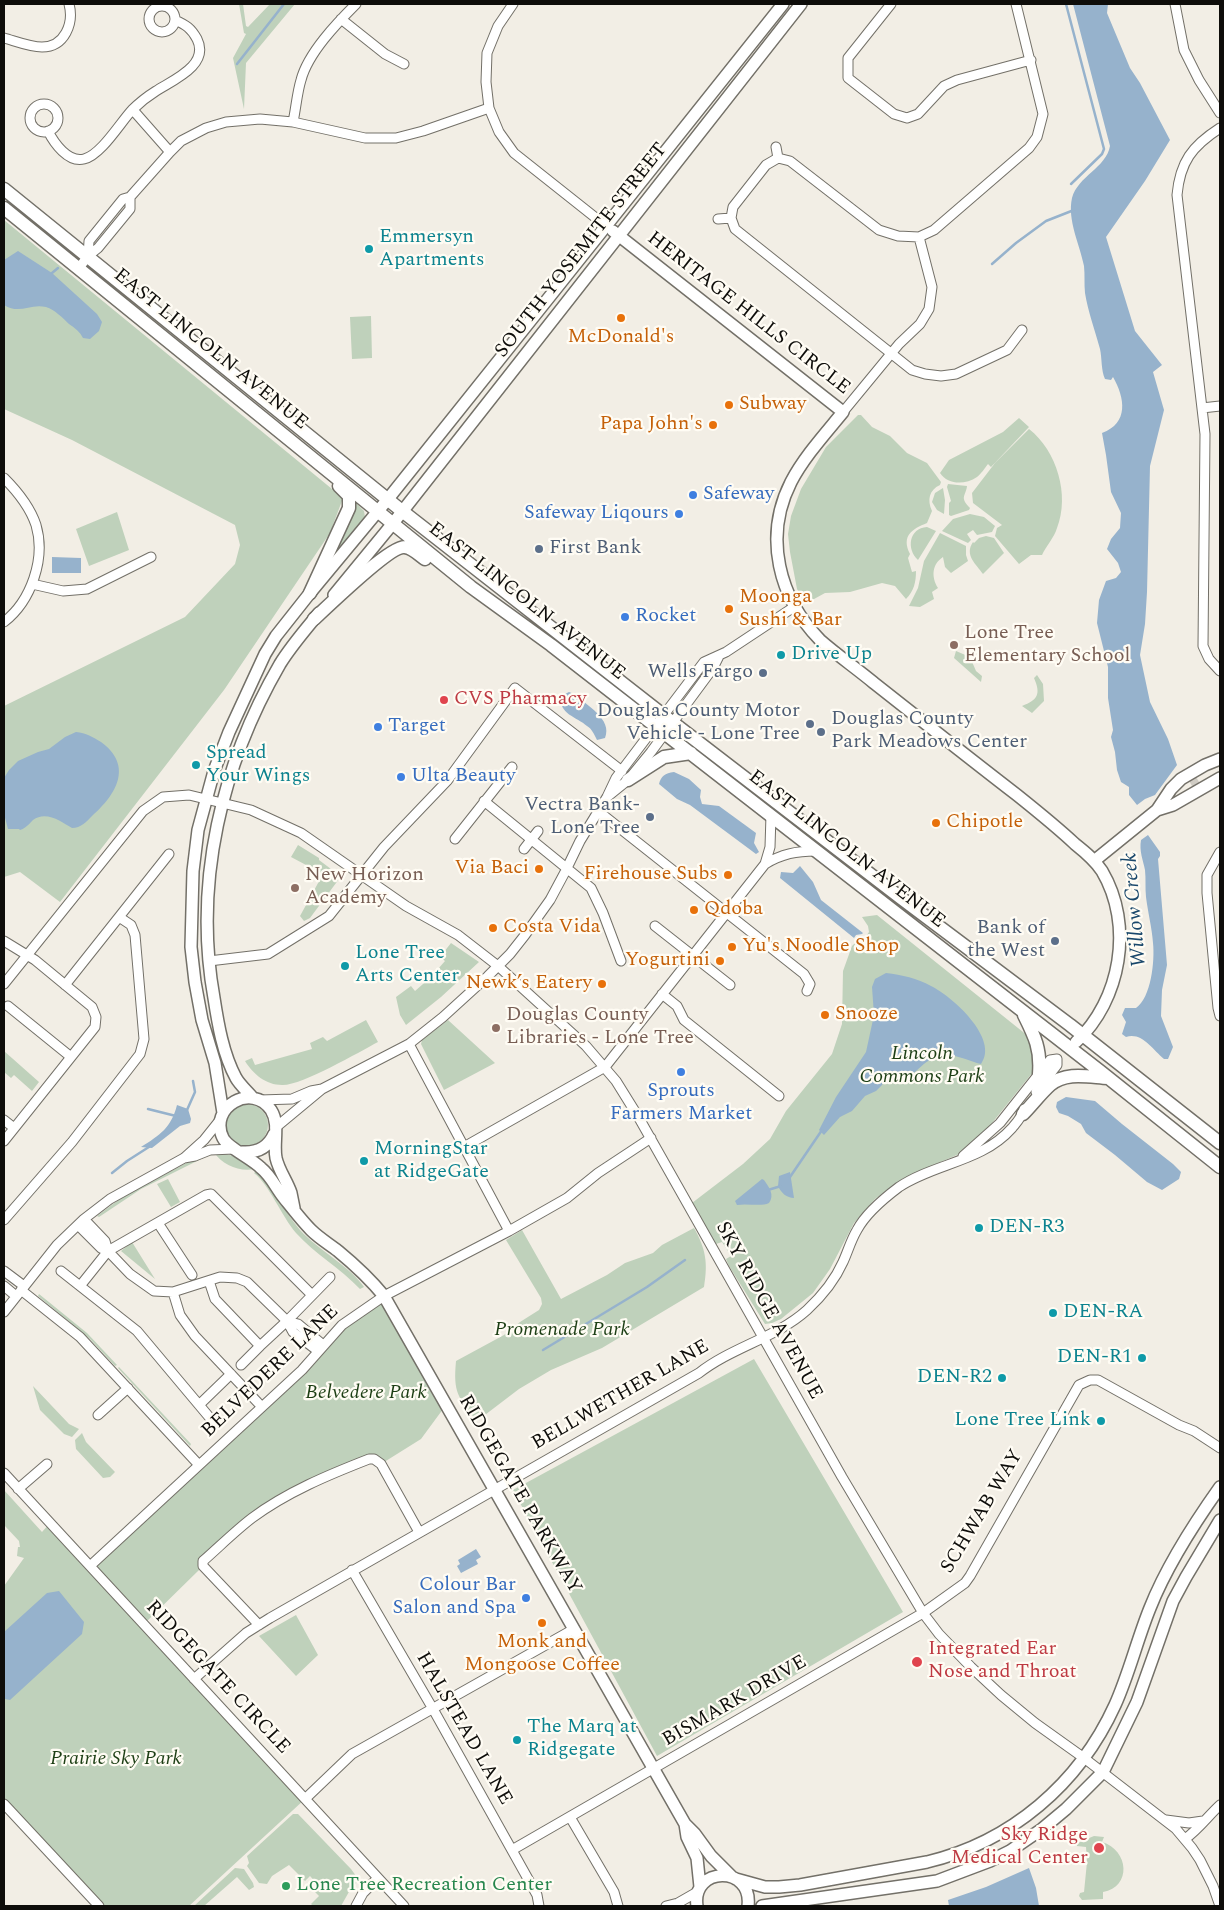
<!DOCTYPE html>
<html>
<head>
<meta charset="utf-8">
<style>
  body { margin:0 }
  #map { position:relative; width:1224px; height:1910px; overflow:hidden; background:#f2eee5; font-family:Spectral,serif }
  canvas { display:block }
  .frame { position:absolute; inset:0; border:5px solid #0e0d0a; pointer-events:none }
</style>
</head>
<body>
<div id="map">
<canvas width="1224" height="1910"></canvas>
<div class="frame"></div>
</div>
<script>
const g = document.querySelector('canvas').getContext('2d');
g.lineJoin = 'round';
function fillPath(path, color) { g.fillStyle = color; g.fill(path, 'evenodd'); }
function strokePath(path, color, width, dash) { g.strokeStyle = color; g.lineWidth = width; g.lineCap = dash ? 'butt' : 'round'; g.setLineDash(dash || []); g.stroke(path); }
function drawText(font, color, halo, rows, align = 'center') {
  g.font = font + ' Spectral,serif'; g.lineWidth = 4.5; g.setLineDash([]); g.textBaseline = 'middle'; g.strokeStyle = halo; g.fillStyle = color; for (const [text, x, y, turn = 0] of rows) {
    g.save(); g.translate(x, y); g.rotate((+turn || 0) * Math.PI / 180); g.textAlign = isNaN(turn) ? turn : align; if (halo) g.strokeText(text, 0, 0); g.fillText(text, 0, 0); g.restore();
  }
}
fillPath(new Path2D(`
  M239,4H243L246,26L248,27L270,4H295L246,63L244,109L233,58L246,34L244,33Z
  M4,220L343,498L330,533L224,690L60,902L20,872L4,877V706L185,617L235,564L240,545L235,525L72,440L4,409Z
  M371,316L372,358L352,359L350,317Z
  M858,415H861L872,427L890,436L907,453L927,463L941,482L940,485C929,490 927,500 932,511L927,523C912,529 901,536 910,554L908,558L912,572L916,571C916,582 914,591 906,599L895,586L882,583L850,592L825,593L805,604L797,589L790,552L788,534L791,516L801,489L826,447Z
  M1019,418L1029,427L991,467L988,464C985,468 981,474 977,477C965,485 948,485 940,473L949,460L1003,432Z
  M1029,429C1057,451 1070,495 1057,528C1054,538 1046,546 1042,555H1031L1019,564L995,536L997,528L1002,525L973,503L972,493L995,463Z
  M948,484L967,486C966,496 959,497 970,508L969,510L951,516L949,515V503L951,501L947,487Z
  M943,488L945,500L944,514L937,510L932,502L935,493Z
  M355,502L364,511L365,517L336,552L334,551Z
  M117,512L129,550L89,566L76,529Z
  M970,514L984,517L995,526L992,532L977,535L973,530L967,534L971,540L968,543L942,531L953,519Z
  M927,527L936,531L918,560C906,549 909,528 927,527Z
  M940,533L966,546V555L968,561L951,573L945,567L943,557C932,564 931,577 938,588L932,592L934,599L920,607L909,606L918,588L924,561Z
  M986,536L994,538L1004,553L983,574C976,564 964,555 973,542L974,543L979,538Z
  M956,651L970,657L976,671L982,676L981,682L954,658Z
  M1037,675L1043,684L1044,701L1032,713L1022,706C1038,700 1041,694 1034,678Z
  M298,845L319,858V860L339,875V879L310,918L304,921L300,916L323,874L291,857Z
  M877,915L1028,1036L1034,1049L1033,1072L988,1128L959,1154L902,1179L875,1199L854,1223L830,1269L813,1293L781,1319L772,1323L765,1324L729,1266L726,1259L731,1256L722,1242L716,1244L692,1203L743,1164L770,1139L786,1111L832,1054L842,1024L843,971L852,946L856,942L864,939L869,932L868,926L862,917Z
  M451,943L479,962L441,997L406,1025L400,1015L396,997L411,986L415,991L431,977L445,961L440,957Z
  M366,1020L378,1042C359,1052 301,1086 282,1085C266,1085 253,1074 245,1061L252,1058L255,1065L312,1049L310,1043L323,1037L327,1041Z
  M448,1020L495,1063L444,1090L421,1044L422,1040Z
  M4,1051L39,1082L32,1091L14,1075L11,1078L4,1072Z
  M226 1125a21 21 0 1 1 42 0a21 21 0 1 1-42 0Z
  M214,1152C230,1153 242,1159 254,1169C240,1172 222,1165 214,1152Z
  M203,1154L212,1155L207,1156L141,1189L99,1217L97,1216L121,1198Z
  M257,1171C274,1189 284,1211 300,1230C318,1250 351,1267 364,1287L360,1289C340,1268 315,1254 296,1233C281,1215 270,1186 254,1173Z
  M168,1179L180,1202L171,1207L157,1184Z
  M694,1228C706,1249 708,1263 704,1287L602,1348L551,1370L519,1389L477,1421C458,1397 453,1393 456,1361L504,1335L520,1322L539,1310L542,1304L541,1298L506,1240L522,1230L561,1299L607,1275L625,1263L653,1253L662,1245Z
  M132,1242L155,1279L121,1251Z
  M39,1294L87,1333L117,1365L115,1366L90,1339L38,1296Z
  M384,1296L446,1405L421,1439L381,1464L369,1459L252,1518L144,1624L305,1799L189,1906H99L4,1804V1586L24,1558L17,1556L18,1547H20L19,1541L4,1525V1490L42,1532L50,1523L90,1566L323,1345Z
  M754,1359L903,1612L657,1756L513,1490Z
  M119,1367L191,1444L190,1446L118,1368Z
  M33,1386L69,1424L79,1429L72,1437L64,1434L40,1410Z
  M82,1433L86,1442L115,1472L110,1477L103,1478L76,1449L75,1440Z
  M296,1615L318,1655L296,1676L259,1636Z
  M293,1814H298L351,1869L359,1880L350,1890L341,1906H313L311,1904L319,1896L315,1892L320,1887L310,1876L305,1881L289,1865L272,1876L267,1884L259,1883L247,1866L249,1863L247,1856Z
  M1094,1836L1104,1837L1102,1842C1129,1850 1132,1887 1103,1892V1899L1082,1900L1079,1896L1080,1893L1084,1892L1087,1862L1086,1847L1077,1846V1843Z
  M235,1868L244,1869L253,1883L254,1887L249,1890L237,1877L204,1906H194Z`), '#bfd1bb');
fillPath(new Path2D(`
  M1073,4H1108L1107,13L1130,68L1140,83L1170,140L1145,181L1106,237L1135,331L1162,365L1153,372L1164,410L1150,466L1147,592L1145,624L1140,655L1150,702L1168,739L1177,765L1155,795L1145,799L1137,805L1129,795V787L1121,782L1117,770L1115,752L1111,737L1113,730L1108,698V667L1097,623L1099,600L1106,581L1116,578L1121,572L1118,563L1107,549L1111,539L1120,528L1121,513L1111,492L1106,455L1102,433C1129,423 1125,398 1113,377L1111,380L1105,379C1101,371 1102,358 1100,349C1095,330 1088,312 1085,293C1084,284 1085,275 1084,266C1080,245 1067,220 1072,198C1078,176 1106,168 1110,146Z
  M18,251L52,273L97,314L102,322L99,331L90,339L83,338C80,332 75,328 69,324C63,318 55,310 46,307C30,303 20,315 4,305V260Z
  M52,557L81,558V573H52Z
  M569,692L574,694C586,705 613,719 605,738L597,740C594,734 592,729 587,726C577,717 558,714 561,696Z
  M76,732C86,733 93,737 101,742C134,766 116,795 92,816C86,822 81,828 72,828C62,822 46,810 33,820C29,824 26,828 20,830L19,829H8L4,814V778L9,770L18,761L38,752L49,749L65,737Z
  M674,772L689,779L701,790L700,797L702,804L719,806L756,833L754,843L759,852L756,854L690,805L677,799L659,784C661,776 665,773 674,772Z
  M1148,835L1160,852V856L1158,859L1167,965L1162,990L1161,1016L1173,1047L1168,1059H1164C1152,1049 1142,1032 1126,1037L1122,1034L1126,1022L1122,1015L1125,1008H1136C1151,998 1155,961 1153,943C1152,928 1148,913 1146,897C1145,888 1146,879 1145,870C1143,860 1139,851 1141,840Z
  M800,866L813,882L821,900L863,933L862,934L856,935L854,938L780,878L781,872L793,873Z
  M886,973C902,975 917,978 931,986C952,996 1000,1039 981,1064C968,1061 952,1052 939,1056C920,1061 913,1081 893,1083L886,1076L882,1085L876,1091L865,1096L852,1111L840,1117L824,1135L819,1130L836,1097L866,1052L874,1015L872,987L875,979Z
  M1066,1097L1095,1101L1122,1124L1173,1164L1181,1172L1179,1179L1162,1190L1147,1182L1115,1155L1086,1133L1081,1124L1068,1116L1059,1113L1056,1107L1057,1102Z
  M177,1105L188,1109L191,1119L190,1123L180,1126L152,1148L141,1147C160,1135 171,1128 177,1105Z
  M790,1172L794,1198C787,1198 781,1193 778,1186L779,1176Z
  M762,1179L764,1180C769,1187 775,1195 769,1203C761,1207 748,1203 737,1205L735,1201Z
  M476,1549L481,1557L476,1560L478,1564L461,1573L457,1566L460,1564L458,1560Z
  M59,1591L84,1622L82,1634L10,1700L5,1699L4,1632L47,1593Z
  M1029,1868L1036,1888L1039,1906H949L948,1900L986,1887Z`), '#96b2cc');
strokePath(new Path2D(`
  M1066,4L1104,149L1102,154L1071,184
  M237,64L284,4
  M992,264L1016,243L1046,221L1074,210
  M52,273L58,268
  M148,1109L176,1116
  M187,1110L195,1092L193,1081
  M112,1173L127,1161L152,1145
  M790,1177L822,1130
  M768,1190L781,1186
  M543,1350L647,1287L685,1260`), '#96b2cc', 2.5);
strokePath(new Path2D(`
  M1192,786L1199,782`), '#d0ccc4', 11, [11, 5.5]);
const street = new Path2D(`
  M513,4L498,26L487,53L486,82L489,108L499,132L514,153L606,226
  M891,4L848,58V78L894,114L907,118L918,114L944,86L957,80L1031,60
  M1016,4L1043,114L1037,137L1029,148L934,230L919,237L898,236L879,230L790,161L778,158L766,165L733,207L731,218L735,229L912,370L925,374L941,376L956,374L1007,350L1022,330
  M1175,4L1184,50L1199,80L1220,113
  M149 19a13 13 0 1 1 26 0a13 13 0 1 1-26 0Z
  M341,19L385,54L404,64
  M4,38C15,41 30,47 42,47C65,47 74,23 69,4
  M30 118a14 14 0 1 1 28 0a14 14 0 1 1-28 0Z
  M133,110L170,152
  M293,122C296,108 297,93 301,80C308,53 337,23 356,4
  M1220,128C1192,146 1180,162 1177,195L1205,434L1203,646L1209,659L1220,671
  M48,131C54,143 68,163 84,159C101,155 120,123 132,110C139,103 148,96 156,91C173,80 210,65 197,39C191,28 186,25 175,20
  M776,147L778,158
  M718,219L731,218
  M88,256L89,241L123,199L130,197
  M79,268L88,256L98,248L130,209V197L170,152L181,141L206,128L226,122L260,119L293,122L365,138H396L423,131L489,108
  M1202,408L1220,406
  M843,412L899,344L920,324L929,309L932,287L919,237
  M4,478C17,491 30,507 36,525C46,559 31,601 4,622
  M32,584L63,591L87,589L151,557
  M607,797L628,780L651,752L713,668L719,656
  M484,801L591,888L603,913L621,961
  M598,811L804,974L810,984L807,991
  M455,839L512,767
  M524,849L538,831
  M1220,852L1207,875V893L1218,1008L1220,1016
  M765,864C782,854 796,851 816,851
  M655,926L730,985
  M4,941L35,960L92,1007L96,1017L95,1027L4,1141
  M209,961L268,954L329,916L384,847L447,781L515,688L622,771
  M4,984L143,811L163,797L189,795L251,810L301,833L406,906L458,935L498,966L586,1046L616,1081L639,1118L842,1477L923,1613L939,1634L971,1667L1001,1695L1035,1723L1084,1758L1176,1829L1192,1848L1200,1860L1213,1886L1220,1906
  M65,985L169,854
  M662,994L677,1006L684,1020L779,1096
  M8,1006L71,1057
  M409,1044L509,1231
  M1036,1092L1057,1065V1059
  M260,1100L292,1099L311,1091L322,1089L409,1044L443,1017L488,976L510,954L525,935L550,900L565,872L580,841L607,797L616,778L704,662L726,652L794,607
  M4,1120L14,1128
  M275,1128L322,1089
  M464,1147L605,1067L765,864L770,847L771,815
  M963,1156L1000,1123L1050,1060L1057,1059
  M184,1158L195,1156L210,1150L234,1149
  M84,1219L105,1241L108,1251
  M4,1220L72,1142L140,1054L144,1039L135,935L131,925L119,917
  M158,1223L192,1275
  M78,1225L101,1248L108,1251L130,1274L154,1291L173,1292L220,1277L237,1278L247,1282L287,1321L293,1332L318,1351
  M4,1271L24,1286
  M61,1271L80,1286
  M209,1281L215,1299L260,1346L241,1365
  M4,1286L16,1296
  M21,1290L80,1337L199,1465
  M173,1292L180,1315L195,1336L262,1407
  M4,1312L57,1245L84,1219L110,1199L184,1158L204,1140L220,1120
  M287,1321L298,1324L323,1345
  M260,1346L287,1321L330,1277
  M199,1405L231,1374
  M98,1415L128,1388
  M215,1424L137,1331L80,1286L108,1251L206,1195L211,1194L312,1295
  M4,1473L404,1906
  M18,1489L47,1464
  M90,1566L302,1370L342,1325L384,1296L509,1231L567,1198L598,1173L651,1138
  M352,1570L433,1709L537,1895L539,1906
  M259,1625L203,1566V1561C219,1547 235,1531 252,1518C287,1492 328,1475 369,1459H374L381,1464L419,1532
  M194,1679L246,1633L270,1618L699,1373C732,1347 776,1338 807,1310C822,1296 835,1280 843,1262C848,1251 851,1240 857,1230C866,1213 883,1199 899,1187C935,1163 982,1162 1012,1128C1017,1122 1022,1117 1024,1109
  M305,1799L352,1754L574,1629
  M4,1804L99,1906
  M570,1817L614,1892L618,1906
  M1166,1820L1189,1823L1203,1821
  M1185,1839C1199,1829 1208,1816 1220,1805
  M512,1850L923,1613L965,1583L970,1576L1079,1385L1090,1380H1098L1179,1425L1194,1431L1220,1448
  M356,1906L363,1893L378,1878
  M666,1906L678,1903L699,1891`);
const secondary = new Path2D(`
  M613,231L843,412C825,434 804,457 791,482C763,537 779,598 820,640C837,655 856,668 874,683C921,720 969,758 1017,795C1037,811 1057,827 1075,844C1085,852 1095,860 1102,871C1134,925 1121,1000 1076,1042
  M334,595L394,522L801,4
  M1157,810L1173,805L1220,778
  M1094,861L1157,810L1171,789L1181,779L1205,765L1220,759
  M253,1098C247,1091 240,1085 236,1078C223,1054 218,1024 214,998C193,882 222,764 280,664C291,646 306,629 319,613
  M223,1113L215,1063L202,1020L195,982L191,947L193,871L198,830L214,771L229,732L265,654L276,636L310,593L388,499L535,315L783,4
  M242,1152C257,1153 268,1148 274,1134
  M294,1208C293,1203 292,1198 291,1193C287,1181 279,1171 276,1158C273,1143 280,1124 271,1110C252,1082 208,1107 223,1138C228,1148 251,1158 261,1168C271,1176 276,1188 284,1198C292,1208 302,1221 311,1230C319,1238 329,1244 338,1251C355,1265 370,1279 384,1296L685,1824L695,1834L711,1856L731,1876
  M685,1824L687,1837L697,1858L700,1887
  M736,1879L765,1887H779L800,1885L927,1862C1011,1842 1079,1784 1115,1705C1129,1674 1137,1640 1150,1608C1167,1565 1193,1525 1220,1487
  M697,1906C691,1866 753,1865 748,1906
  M762,1906L937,1881L990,1861L1010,1851L1042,1829L1066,1809L1103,1772L1137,1702L1173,1601L1186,1577L1220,1520`);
const primary = new Path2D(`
  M4,189L402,511L672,722L901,898L1070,1025L1220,1143
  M4,208L471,587L551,645L1101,1072L1220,1167
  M310,593L349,508V496L339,486
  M314,619C327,607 391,545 405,547C413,548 419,555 425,559
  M628,780L664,757L691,753
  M1024,1015C1035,1037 1041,1049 1039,1074
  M1023,1114C1032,1105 1040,1094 1050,1085C1066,1071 1089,1077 1108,1078`);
strokePath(street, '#737068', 11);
strokePath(secondary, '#737068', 14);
strokePath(primary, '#737068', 15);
strokePath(street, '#fff', 9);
strokePath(secondary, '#fff', 11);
strokePath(primary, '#fff', 12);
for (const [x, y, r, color] of [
  [369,249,5,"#0f9aa8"],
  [621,318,5,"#e8710a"],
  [729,405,5,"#e8710a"],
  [713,425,5,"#e8710a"],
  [693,495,5,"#3f7fe0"],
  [679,514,5,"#3f7fe0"],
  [539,549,5,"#5c6f8a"],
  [729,609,5,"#e8710a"],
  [625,617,5,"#3f7fe0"],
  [954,645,5,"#8d6e63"],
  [781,655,5,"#0f9aa8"],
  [763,673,5,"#5c6f8a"],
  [444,700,5,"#e0444e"],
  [810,724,5,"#5c6f8a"],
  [378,727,5,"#3f7fe0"],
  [821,732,5,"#5c6f8a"],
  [196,765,5,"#0f9aa8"],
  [401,777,5,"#3f7fe0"],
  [650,817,5,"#5c6f8a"],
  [936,823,5,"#e8710a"],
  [539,869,5,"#e8710a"],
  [728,875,5,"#e8710a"],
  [295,888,5,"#8d6e63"],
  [694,910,5,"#e8710a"],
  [493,928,5,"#e8710a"],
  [1055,941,5,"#5c6f8a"],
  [732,947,5,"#e8710a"],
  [720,961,5,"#e8710a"],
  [345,966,5,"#0f9aa8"],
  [602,984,5,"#e8710a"],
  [825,1015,5,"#e8710a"],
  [496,1028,5,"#8d6e63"],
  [681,1072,5,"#3f7fe0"],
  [364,1161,5,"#0f9aa8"],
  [979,1228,5,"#0f9aa8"],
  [1053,1313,5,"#0f9aa8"],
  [1142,1358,5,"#0f9aa8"],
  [1002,1378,5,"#0f9aa8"],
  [1101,1421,5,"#0f9aa8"],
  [526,1598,5,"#3f7fe0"],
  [542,1623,5,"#e8710a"],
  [917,1662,6,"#e0444e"],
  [517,1740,5,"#0f9aa8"],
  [1099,1848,6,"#e0444e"],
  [286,1886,5,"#2e9e5b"]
]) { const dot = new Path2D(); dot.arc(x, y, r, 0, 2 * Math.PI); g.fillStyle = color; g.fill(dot); strokePath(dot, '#fffcf4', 2); }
drawText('20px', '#0d838f', '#fffcf4', [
  ["Emmersyn",379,238],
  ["Apartments",379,261],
  ["Drive Up",791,655],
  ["Spread",206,754],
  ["Your Wings",206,777],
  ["Lone Tree",355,954],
  ["Arts Center",355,977],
  ["MorningStar",374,1150],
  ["at RidgeGate",374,1173],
  ["DEN-R3",989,1228],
  ["DEN-RA",1063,1313],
  ["DEN-R1",1132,1358,"right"],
  ["DEN-R2",992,1378,"right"],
  ["Lone Tree Link",1091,1421,"right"],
  ["The Marq at",527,1728],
  ["Ridgegate",527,1751]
], 'left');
drawText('20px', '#0e0d0a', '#fffcf4', [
  ["SOUTH YOSEMITE STREET",582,251,-52],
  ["HERITAGE HILLS CIRCLE",748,314,38],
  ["EAST LINCOLN AVENUE",210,350,39],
  ["EAST LINCOLN AVENUE",526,602,38],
  ["EAST LINCOLN AVENUE",846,850,38],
  ["SKY RIDGE AVENUE",768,1311,61],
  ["BELVEDERE LANE",271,1372,-44],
  ["BELLWETHER LANE",621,1396,-30],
  ["RIDGEGATE PARKWAY",519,1495,60],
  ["SCHWAB WAY",983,1512,-59],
  ["RIDGEGATE CIRCLE",217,1678,47],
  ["BISMARK DRIVE",735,1702,-30],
  ["HALSTEAD LANE",463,1729,60]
]);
drawText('20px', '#c56008', '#fffcf4', [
  ["McDonald's",621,338,"center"],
  ["Subway",739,405],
  ["Papa John's",703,425,"right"],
  ["Moonga",739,598],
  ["Sushi & Bar",739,621],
  ["Chipotle",946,823],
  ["Via Baci",529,869,"right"],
  ["Firehouse Subs",718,875,"right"],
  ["Qdoba",704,910],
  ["Costa Vida",503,928],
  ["Yu's Noodle Shop",742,947],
  ["Yogurtini",710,961,"right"],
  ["Newk’s Eatery",592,984,"right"],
  ["Snooze",835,1015],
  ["Monk and",542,1643,"center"],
  ["Mongoose Coffee",542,1666,"center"]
], 'left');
drawText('20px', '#366cbe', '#fffcf4', [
  ["Safeway",703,495],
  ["Safeway Liqours",669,514,"right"],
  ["Rocket",635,617],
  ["Target",388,727],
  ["Ulta Beauty",411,777],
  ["Sprouts",681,1092,"center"],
  ["Farmers Market",681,1115,"center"],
  ["Colour Bar",516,1586,"right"],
  ["Salon and Spa",516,1609,"right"]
], 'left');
drawText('20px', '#4e5e75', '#fffcf4', [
  ["First Bank",549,549,"left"],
  ["Wells Fargo",753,673],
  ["Douglas County Motor",800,712],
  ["Vehicle - Lone Tree",800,735],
  ["Douglas County",831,720,"left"],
  ["Park Meadows Center",831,743,"left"],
  ["Vectra Bank-",640,806],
  ["Lone Tree",640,829],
  ["Bank of",1045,929],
  ["the West",1045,952]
], 'right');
drawText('20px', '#785e54', '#fffcf4', [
  ["Lone Tree",964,634],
  ["Elementary School",964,657],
  ["New Horizon",305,876],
  ["Academy",305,899],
  ["Douglas County",506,1016],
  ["Libraries - Lone Tree",506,1039]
], 'left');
drawText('20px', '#be3a42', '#fffcf4', [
  ["CVS Pharmacy",454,700],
  ["Integrated Ear",928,1650],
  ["Nose and Throat",928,1673],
  ["Sky Ridge",1088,1836,"right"],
  ["Medical Center",1088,1859,"right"]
], 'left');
drawText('italic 20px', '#1c3e14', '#fffcf4', [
  ["Lincoln",922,1055],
  ["Commons Park",922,1078],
  ["Promenade Park",562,1331],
  ["Belvedere Park",366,1394],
  ["Prairie Sky Park",116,1760]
]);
drawText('20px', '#27864d', '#fffcf4', [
  ["Lone Tree Recreation Center",296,1886]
], 'left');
drawText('italic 21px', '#19476b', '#fffcf4', [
  ["Willow Creek",1136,910,-95]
]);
</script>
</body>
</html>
